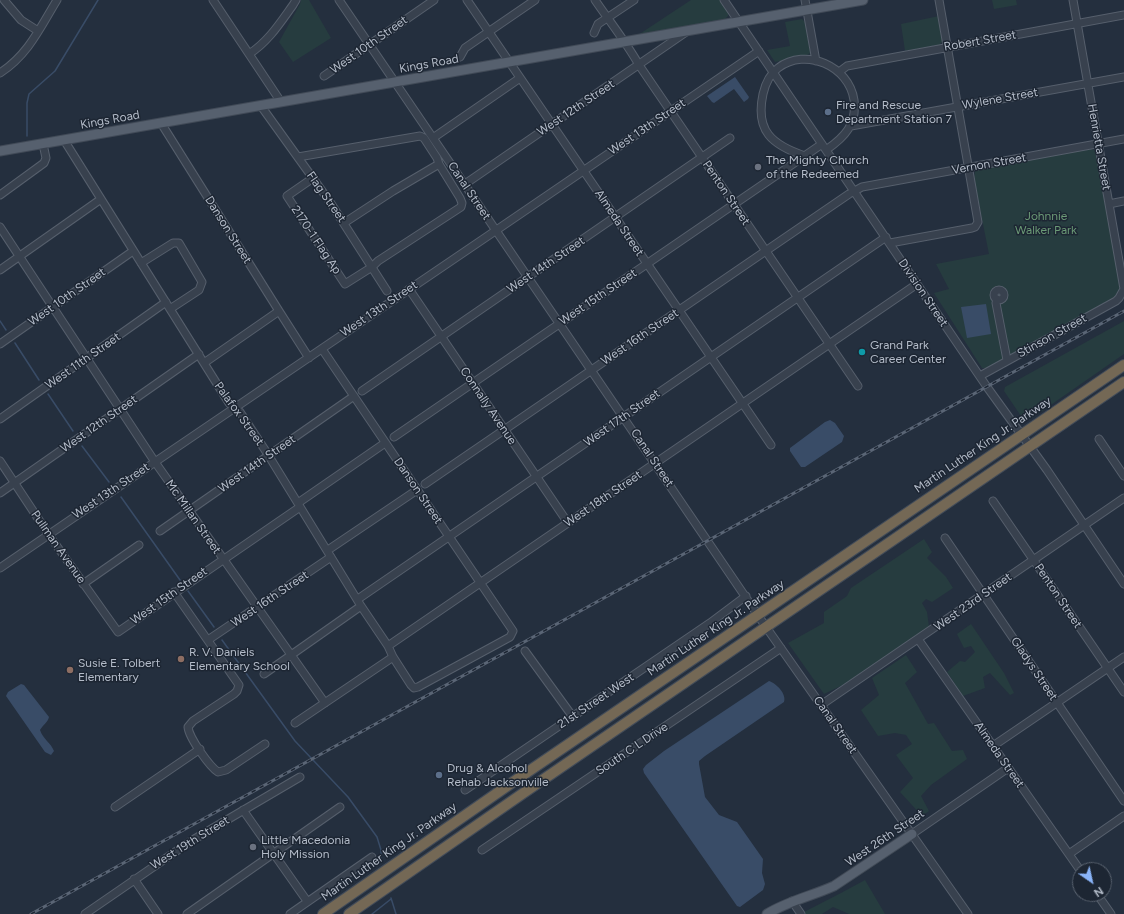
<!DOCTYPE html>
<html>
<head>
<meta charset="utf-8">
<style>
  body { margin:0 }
  #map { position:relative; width:1124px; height:914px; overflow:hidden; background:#242f3e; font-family:Figtree,sans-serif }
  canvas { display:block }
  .north { position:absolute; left:1072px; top:862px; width:40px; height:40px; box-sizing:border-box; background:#1d2633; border:1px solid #59626f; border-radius:50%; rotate:146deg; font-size:11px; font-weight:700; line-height:16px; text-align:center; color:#b4bcc9 }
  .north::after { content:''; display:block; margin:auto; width:14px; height:18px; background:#8ab4f8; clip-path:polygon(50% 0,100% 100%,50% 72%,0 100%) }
</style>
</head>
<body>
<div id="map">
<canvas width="1124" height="914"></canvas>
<div class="north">N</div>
</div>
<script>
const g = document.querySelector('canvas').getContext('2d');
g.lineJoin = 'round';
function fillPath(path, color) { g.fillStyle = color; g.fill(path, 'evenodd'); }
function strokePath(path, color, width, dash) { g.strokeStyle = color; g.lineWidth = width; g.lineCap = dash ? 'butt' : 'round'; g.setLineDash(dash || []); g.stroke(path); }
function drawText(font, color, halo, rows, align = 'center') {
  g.font = font + ' Figtree,sans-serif'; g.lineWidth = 3; g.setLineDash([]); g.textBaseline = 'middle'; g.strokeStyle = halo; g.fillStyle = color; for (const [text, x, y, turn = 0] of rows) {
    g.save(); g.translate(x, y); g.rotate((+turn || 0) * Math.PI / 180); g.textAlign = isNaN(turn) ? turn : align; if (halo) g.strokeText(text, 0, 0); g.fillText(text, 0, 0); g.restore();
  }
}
fillPath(new Path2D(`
  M301,0H309L331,38L293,62L279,42L300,4Z
  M691,0H721L728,12V16L724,20L638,35Z
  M992,0H1016L1017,5L994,9Z
  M939,16L943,41L939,45L905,51L901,24Z
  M802,19L807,24L811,52C807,58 789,60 781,63L780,61L775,62L767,50L790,46L785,22Z
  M1088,149L1095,150L1097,154L1120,288L1116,297L987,368H982L934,293L949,289L936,264L989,254L974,179L975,171L978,169Z
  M1124,321V354L1032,418L1023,419L1004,391L1005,387Z
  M924,539L932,552L927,558L946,577L953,588L932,602L926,599L922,603L927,612L929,627L847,683L824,694L788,643L824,623V612L847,596L851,588Z
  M971,624L1004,673L1014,693L1010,695L990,673L983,677L985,688L963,696L947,672L960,661L965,662L975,652L971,646L964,648L957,634Z
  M906,655L917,672L905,683L928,724L934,723L952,751L963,750L967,759L931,785L921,796L929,811L922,816L900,792L913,778L896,755L912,744L906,735L895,733L878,736L861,710L879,695L872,678Z
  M865,880L885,914H849L833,907L822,914H805L804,912L841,893Z`), '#263c3f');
fillPath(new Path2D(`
  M735,77L749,97L748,99L744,102L734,89L714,103L712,102L707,96Z
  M986,304L991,334L967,338L961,307Z
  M830,420L835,423L844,436L842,442L805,467H801L790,451V448L825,422Z
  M769,681C776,683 787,694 784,702L705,756L699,761V764L705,797L719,815L737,822L763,859L762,873L765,884L763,890L740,907L737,906L644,773L643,769L646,765L664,751Z
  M21,684L24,685L49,717C48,722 43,725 40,730C43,739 51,743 54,751L51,755L45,752L6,696L8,692Z`), '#394c67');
strokePath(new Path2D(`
  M27,136V103L29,94L55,71L98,0
  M0,321L6,330
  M15,343L39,380
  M48,394L73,431
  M82,446L109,482
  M121,497L180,580
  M188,591L214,627
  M222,640L295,741L348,797L377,837L381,850V861
  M391,898L396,914
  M372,914L391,899`), '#394c67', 1.5);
const minor = new Path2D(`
  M4,0L21,20L38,31
  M213,0L281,102
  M339,0L766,627L968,914
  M467,0L771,445
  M595,0C610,22 626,42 639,65L858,386
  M724,0L987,387L1047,470L1124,584
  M805,0L816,61
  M594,33L598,24L634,0
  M249,54C268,42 280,23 293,5L296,0
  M460,57L465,48L535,0
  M839,72L847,66L1124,15
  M0,73C28,55 40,28 57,0
  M324,76L434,0
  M261,106L330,202L387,291
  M161,123L279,311L309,358
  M851,126L1124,77
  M433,138L520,78
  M64,140L229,403L240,412L267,453L361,606L388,646L393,657L411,685L414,688L418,687L510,637L513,631L322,349
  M805,156C772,145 755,131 763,94C765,85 770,74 778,68C806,47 849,66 854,100C857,124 845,137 826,150
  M298,157L420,136L424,138L437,158L439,164
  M313,178L287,196L345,284L372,267L378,261L461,207L462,203L460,198L439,164L393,191L344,223
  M465,184L686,32
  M0,195L44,163L46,158L43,144
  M1109,204L1124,201
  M0,227L155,462L325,703
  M890,243L972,228L975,227L978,222L939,0
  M141,263L173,243H179L202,282L199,290L170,309
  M0,270L101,199
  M409,289L568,523
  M994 295a5 5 0 1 1 10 0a5 5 0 1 1-10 0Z
  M997,299L996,303L1007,360
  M0,344L133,251
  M204,363L279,311
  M980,376L1116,301L1119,298L1124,289L1073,0
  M362,391L730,138
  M0,419L166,302
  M394,437L822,144
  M1099,439L1124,476
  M0,461L49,535L118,632L300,507
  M425,484L849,194L862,187L1124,139
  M0,493L199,354
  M993,501L1124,692
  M298,503L385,443
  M160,531L354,396
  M945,538L1124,801
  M328,550L417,490
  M0,568L155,462L501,227L759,51
  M83,584L139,545
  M174,592L239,685L237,691L234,694L193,721L188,727C189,738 210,767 218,772L226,770L265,744
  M358,599L886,237
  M918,639L1080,870
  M208,640L331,557
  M388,646L917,284
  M525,651L573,717
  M264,674L361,606
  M821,705L1124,498
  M295,723L393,657
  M993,746L1124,657
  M465,790L710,623L746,596
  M115,807L200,749
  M243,810L307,901
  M912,834L1008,768
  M482,850L781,648
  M1069,854L1124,816
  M134,879L158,914
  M1097,894L1111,914
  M792,901L801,914
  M85,914L191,841L300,777
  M187,914L340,807
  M290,914L372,857`);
const major = new Path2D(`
  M0,151L863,0
  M767,914C788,901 812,896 834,886L912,834`);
const highway = new Path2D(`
  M323,914L513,782L1124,365
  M349,914L522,794L1124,382`);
strokePath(minor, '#565f6c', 9);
strokePath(major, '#414a57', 11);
strokePath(highway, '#434c59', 12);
strokePath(minor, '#38414e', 7);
strokePath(major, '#56606e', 9);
strokePath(highway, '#746855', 10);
const rail = new Path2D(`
  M31,914L1124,311`);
strokePath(rail, '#5a6575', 3);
strokePath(rail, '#1d2633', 1.5, [4.5]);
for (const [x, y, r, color] of [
  [828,112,4,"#5c6f8a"],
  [758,167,4,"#6b7280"],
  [862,352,4,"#0f9aa8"],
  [181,659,4,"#8d6e63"],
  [70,670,4,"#8d6e63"],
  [439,775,4,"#5c6f8a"],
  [253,847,4,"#6b7280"]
]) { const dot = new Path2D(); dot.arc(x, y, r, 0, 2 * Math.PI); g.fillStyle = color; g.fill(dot); strokePath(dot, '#1d2633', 1.5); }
drawText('12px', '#b4bcc9', '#1d2633', [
  ["Robert Street",980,41,-10],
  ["West 10th Street",369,45,-35],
  ["Kings Road",429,64,-10],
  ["Wylene Street",1000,99,-10],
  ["West 12th Street",576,108,-34],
  ["Kings Road",110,120,-10],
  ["West 13th Street",647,127,-34],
  ["Henrietta Street",1099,147,80],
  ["Vernon Street",989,164,-10],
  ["Canal Street",469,191,56],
  ["Penton Street",726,193,56],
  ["Flag Street",326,197,55],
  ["Almeda Street",619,223,56],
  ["Danson Street",228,230,58],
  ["2170-1 Flag Ap",316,240,56],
  ["West 14th Street",546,265,-34],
  ["Division Street",923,293,56],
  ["West 10th Street",67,297,-35],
  ["West 15th Street",598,297,-34],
  ["West 13th Street",379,309,-34],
  ["Stinson Street",1052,336,-29],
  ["West 16th Street",640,337,-34],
  ["West 11th Street",83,361,-35],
  ["Connally Avenue",488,406,56],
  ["Palafox Street",239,414,54],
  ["West 17th Street",622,418,-35],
  ["West 12th Street",99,424,-35],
  ["Martin Luther King Jr. Parkway",983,445,-34],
  ["Canal Street",652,458,56],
  ["West 14th Street",257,464,-35],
  ["West 13th Street",111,491,-34],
  ["Danson Street",418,491,56],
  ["West 18th Street",603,499,-34],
  ["Mc Millan Street",193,517,55],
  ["Pullman Avenue",58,547,55],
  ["West 15th Street",169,596,-35],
  ["Penton Street",1058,596,56],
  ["West 16th Street",270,599,-34],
  ["West 23rd Street",973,602,-35],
  ["Martin Luther King Jr. Parkway",716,628,-34],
  ["Gladys Street",1034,669,56],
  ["21st Street West",596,701,-34],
  ["Canal Street",835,725,55],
  ["South C L Drive",632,749,-34],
  ["Almeda Street",999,755,55],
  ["West 26th Street",885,838,-34],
  ["West 19th Street",190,843,-32],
  ["Martin Luther King Jr. Parkway",389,852,-35]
]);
drawText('12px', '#b4bcc9', '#1d2633', [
  ["Fire and Rescue",836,105],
  ["Department Station 7",836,119],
  ["The Mighty Church",766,160],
  ["of the Redeemed",766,174],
  ["Grand Park",870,345],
  ["Career Center",870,359],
  ["R. V. Daniels",189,652],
  ["Elementary School",189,666],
  ["Susie E. Tolbert",78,663],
  ["Elementary",78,677],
  ["Drug & Alcohol",447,768],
  ["Rehab Jacksonville",447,782],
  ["Little Macedonia",261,840],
  ["Holy Mission",261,854]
], 'left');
drawText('12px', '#6b9a76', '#1d2633', [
  ["Johnnie",1046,216],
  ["Walker Park",1046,230]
]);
</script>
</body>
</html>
